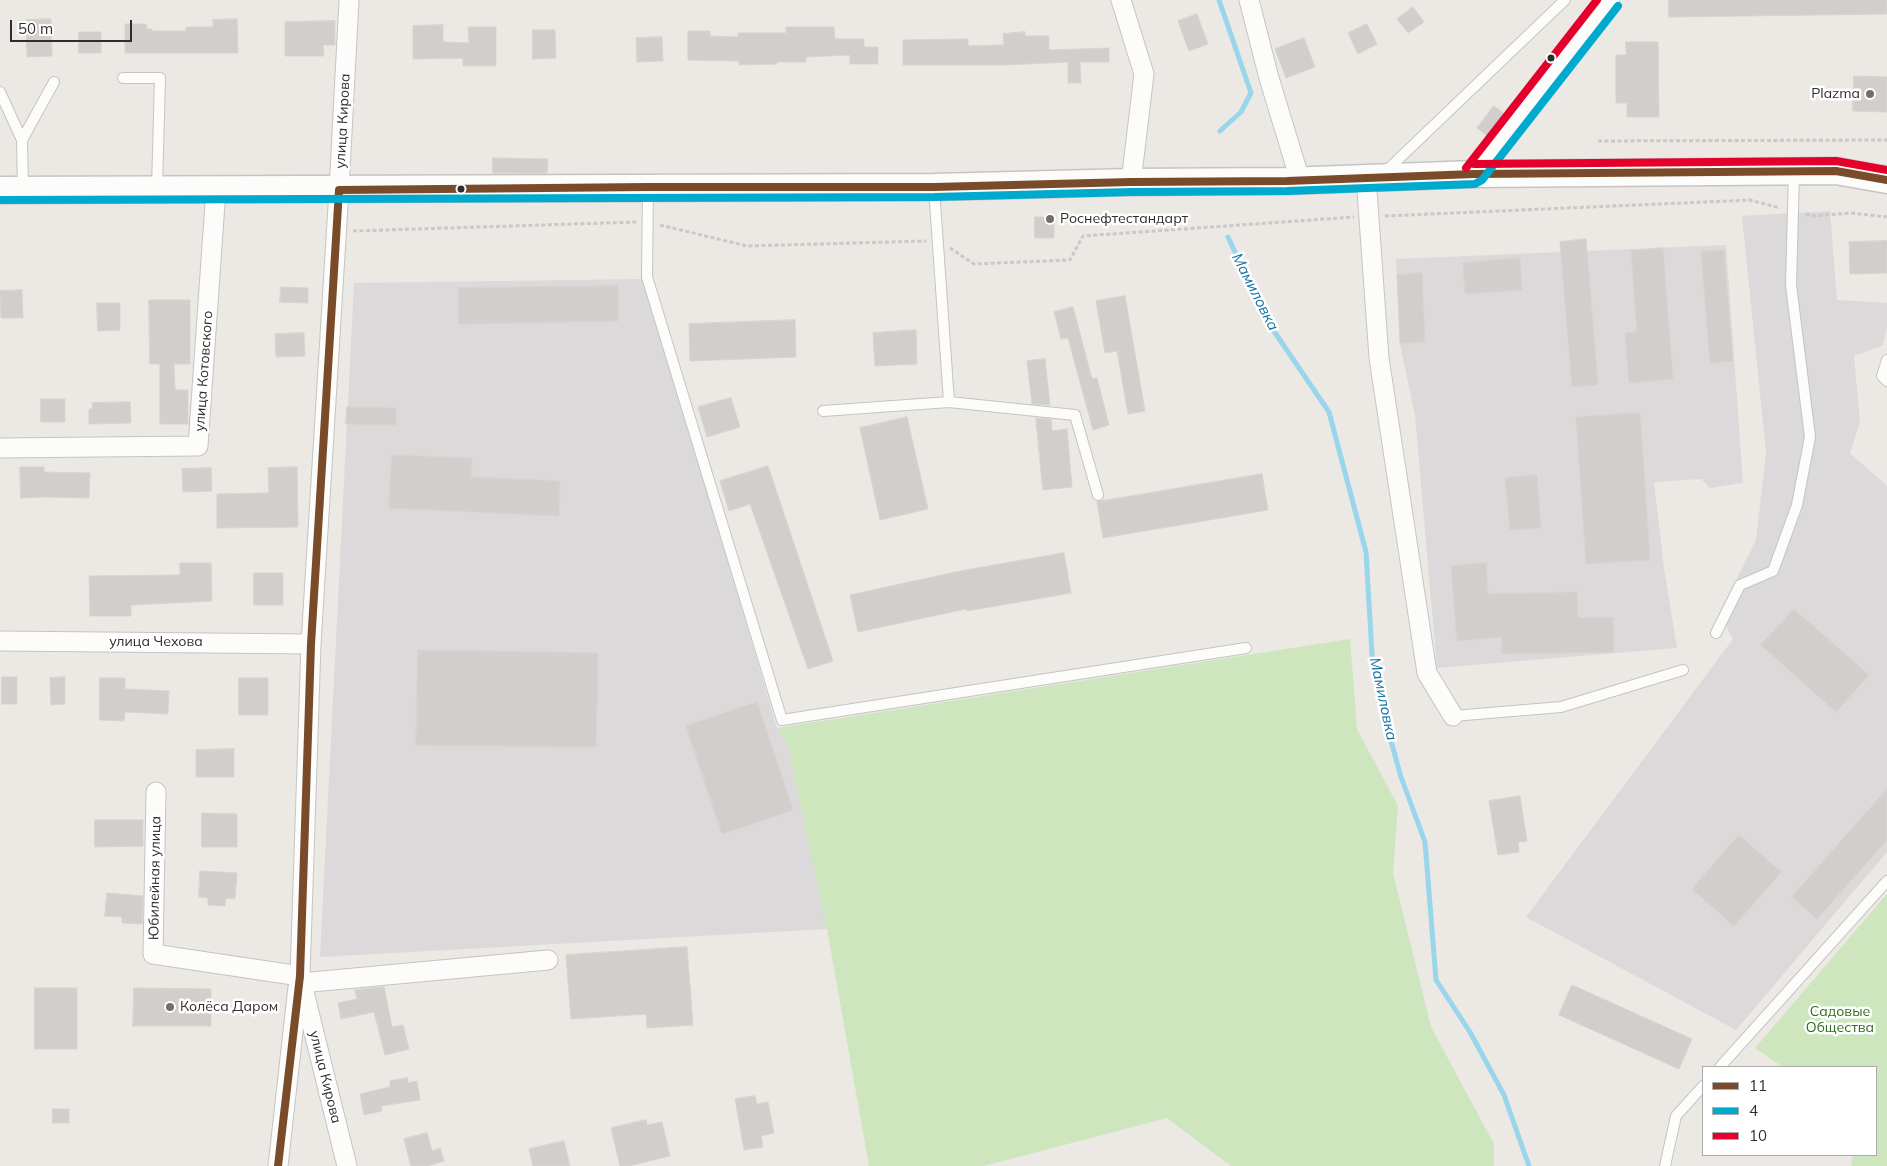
<!DOCTYPE html>
<html>
<head>
<meta charset="utf-8">
<style>
  body { margin:0 }
  #map { position:relative; width:1887px; height:1166px; overflow:hidden; background:#ece8e4; font-family:Mulish,sans-serif }
  canvas { display:block }
  .legend { position:absolute; left:1702px; top:1066px; width:175px; height:90px; box-sizing:border-box; background:#fff; border:1px solid #ababab; margin:0; padding:6px 9px; list-style:none; font-size:15px; color:#2e2e2e }
  .legend li { display:flex; align-items:center; gap:10px; height:25px }
  .legend b { width:25px; border:1px solid #ababab }
  .scale { position:absolute; left:10px; top:20px; width:122px; height:22px; box-sizing:border-box; border:2px solid #2e2e2e; border-top:0; padding-left:6px; font-size:15px; line-height:18px; white-space:nowrap; color:#2e2e2e; -webkit-text-stroke:4px #fff; paint-order:stroke }
</style>
</head>
<body>
<div id="map">
<canvas width="1887" height="1166"></canvas>
<ul class="legend">
<li><b style="height:6px;background:#7a4b2a"></b>11</li>
<li><b style="height:6px;background:#00a9ce"></b>4</li>
<li><b style="height:6px;background:#e4002b"></b>10</li>
</ul>
<div class="scale">50 m</div>
</div>
<script>
const g = document.querySelector('canvas').getContext('2d');
g.lineJoin = 'round';
function fillPath(path, color) { g.fillStyle = color; g.fill(path, 'evenodd'); }
function strokePath(path, color, width, dash) { g.strokeStyle = color; g.lineWidth = width; g.lineCap = dash ? 'butt' : 'round'; g.setLineDash(dash || []); g.stroke(path); }
function drawText(font, color, halo, rows, align = 'center') {
  g.font = font + ' Mulish,sans-serif'; g.lineWidth = 5; g.setLineDash([]); g.textBaseline = 'middle'; g.strokeStyle = halo; g.fillStyle = color; for (const [text, x, y, turn = 0] of rows) {
    g.save(); g.translate(x, y); g.rotate((+turn || 0) * Math.PI / 180); g.textAlign = isNaN(turn) ? turn : align; if (halo) g.strokeText(text, 0, 0); g.fillText(text, 0, 0); g.restore();
  }
}
fillPath(new Path2D(`
  M1830,211L1837,300L1887,303V327L1883,345L1854,356L1860,422L1850,453L1887,486V852L1736,1030L1526,917L1733,639L1719,614L1756,540L1766,453L1742,216Z
  M1726,245L1743,483L1710,488L1701,479L1654,482L1664,568L1677,648L1437,668L1415,416L1400,344L1396,259Z
  M644,279L777,728L788,746L800,773L827,929L320,957L354,283Z`), '#dcd9db');
fillPath(new Path2D(`
  M1350,639L1357,729L1398,806L1393,873L1431,1027L1494,1144V1166H1231L1167,1118L984,1166H869L827,929L788,746L777,728Z
  M1887,894V1166H1851L1853,1155H1876V1067H1783L1755,1048Z`), '#cee6be');
strokePath(new Path2D(`
  M1219,0L1251,93L1241,112L1220,131
  M1228,237L1265,318L1329,412L1366,552L1372,654L1379,698L1401,777L1425,842L1436,980L1470,1032L1504,1095L1529,1166`), '#99d6ec', 5);
const building = new Path2D(`
  M1669,0H1887V14L1669,17Z
  M1413,7L1424,22L1408,33L1397,19Z
  M1197,14L1208,44L1189,51L1178,21Z
  M51,19L52,56L27,57L26,20Z
  M237,19L238,53H125V24H146L147,29H152V31H186V27H213V20Z
  M335,21V45H323L324,56H285V22Z
  M1367,24L1377,44L1358,54L1348,33Z
  M443,25V42L469,43L468,27H496V66H463V58L413,59V26Z
  M786,27H834L835,39H864V47H878V64H850V55L806,57V62H776L777,64L739,65V61L688,60V31H710V36L738,37V33H786Z
  M533,30H555L556,58L533,59Z
  M79,32H101V53H79Z
  M1025,32V36H1049V50L1109,48V62H1080L1081,83H1068V62L1005,65H903V40L968,39V46L1004,45L1003,34Z
  M662,37L663,61L637,62L636,38Z
  M1304,38L1315,67L1286,78L1275,49Z
  M1626,42H1658L1659,117H1627V103H1616V55H1626Z
  M1854,76L1887,77V112L1853,111Z
  M1494,106L1506,115L1489,137L1477,128Z
  M493,158L548,159L547,173H493Z
  M1035,217H1054V238H1035Z
  M1586,239L1598,385L1572,387L1560,242Z
  M1887,241V273L1850,274L1849,242Z
  M1663,248L1673,379L1629,383L1625,333L1637,332L1631,251Z
  M1724,250L1733,361L1710,363L1701,252Z
  M1520,258L1522,290L1465,294L1463,263Z
  M1422,273L1425,342L1400,343L1397,275Z
  M618,286V321L459,324L458,288Z
  M281,287L308,288V303L280,302Z
  M22,290L23,318H1L0,291Z
  M1125,296L1145,411L1128,414L1117,351L1105,353L1096,301Z
  M149,300H190V364H174L175,390H188V424H160V364H150Z
  M97,303H120V330L98,331Z
  M1073,307L1092,379L1097,378L1109,425L1093,430L1068,338L1061,339L1054,312Z
  M795,320L796,357L690,361L689,324Z
  M916,330L917,364L875,366L873,333Z
  M304,333L305,356L276,357L275,334Z
  M1045,359L1050,405L1032,404L1027,361Z
  M731,398L740,427L707,437L698,407Z
  M41,399H65V422H41Z
  M130,402L131,423L89,424V409H93L92,403Z
  M347,407L396,408V425L346,424Z
  M1640,413L1650,560L1586,564L1576,417Z
  M907,417L928,509L880,520L860,428Z
  M1036,418L1051,419L1052,431L1067,429L1072,487L1043,490Z
  M392,455L472,458L471,477L560,481L559,516L389,508Z
  M768,466L833,661L808,669L750,504L729,511L720,481Z
  M20,467H44V472L90,473L89,498L45,497L21,498Z
  M297,467L298,527L217,528V494L269,493L268,468Z
  M211,468L212,491L183,492L182,469Z
  M1262,474L1268,510L1103,538L1097,502Z
  M1537,475L1541,528L1510,530L1505,478Z
  M1064,553L1071,593L967,611L966,609L858,632L850,595L960,571Z
  M180,563H211L212,601L131,605V616H90L89,576L180,575Z
  M1486,563L1488,594L1577,592L1578,618L1613,617L1614,652L1502,654V637L1457,641L1451,566Z
  M254,573H283V605H254Z
  M1794,609L1869,675L1836,712L1761,645Z
  M418,650L598,653L596,747L416,745Z
  M2,677H17V704H2Z
  M65,677V704L51,705L50,678Z
  M100,678H125V689L169,691L168,714L125,712L124,721L100,720Z
  M239,678H268V715H239Z
  M757,702L793,810L722,834L686,726Z
  M234,749V777H196V750Z
  M1887,789V840L1817,919L1792,897Z
  M1520,796L1527,841L1518,842L1519,852L1498,855L1489,801Z
  M202,813L237,814V847H202Z
  M95,820H143V846L95,847Z
  M1739,835L1781,872L1734,926L1692,889Z
  M200,871L237,873L235,899L226,898L225,906L208,905V898L199,897Z
  M107,893L143,896L142,924L122,923V917L105,916Z
  M687,947L693,1025L647,1028L646,1014L571,1019L566,955Z
  M1572,985L1692,1039L1679,1069L1559,1015Z
  M384,987L392,1027L403,1025L409,1049L385,1055L374,1012L341,1019L338,1003L357,999L355,990Z
  M35,988H77V1049H35Z
  M134,988L211,989V1026H133Z
  M408,1078V1083L417,1081L420,1100L381,1106L382,1111L364,1115L360,1094L390,1087V1081Z
  M755,1096L757,1104L768,1102L774,1133L761,1136L763,1147L744,1150L735,1099Z
  M53,1109H69V1123H53Z
  M646,1120L647,1125L662,1122L670,1156L629,1166H620L611,1128Z
  M427,1133L432,1151L440,1148L444,1161L427,1166H411L404,1139Z
  M564,1141L570,1166H533L529,1149Z`);
fillPath(building, '#d1cecb');
strokePath(building, '#d7d4d0', 1);
const lane = new Path2D(`
  M123,78H160L157,188
  M0,92L22,140L23,189
  M22,140L54,82
  M1384,173L1565,0
  M648,188L647,277L782,720L1246,648
  M1887,360L1882,376L1887,381
  M949,402L1075,415L1098,495
  M823,411L949,402L934,188
  M1716,633L1740,585L1773,571L1797,505L1810,437L1791,285L1794,172
  M1453,716L1561,707L1683,670
  M1720,1067L1887,881
  M1665,1166L1676,1116L1703,1086`);
const street = new Path2D(`
  M1121,0L1144,74L1131,182
  M1249,0L1269,78L1300,180
  M1474,174L1610,0
  M1366,177L1379,358L1427,673L1453,716
  M0,448L198,446L216,189
  M0,641L311,644
  M156,792L153,954L300,976
  M301,983L548,960
  M278,1166L298,987
  M347,1166L300,976L311,644L339,190L349,0`);
const secondary = new Path2D(`
  M0,190L934,187L1131,182L1287,181L1474,174L1836,171L1887,180`);
strokePath(lane, '#c5c4c5', 12);
strokePath(street, '#c5c4c5', 21);
strokePath(secondary, '#c5c4c5', 29);
strokePath(new Path2D(`
  M1598,141L1887,140
  M1806,214L1812,216L1851,213L1887,217
  M1385,216L1750,200L1780,208
  M660,225L747,246L926,241
  M353,231L637,222
  M950,248L974,264L1070,260L1083,236L1354,217`), '#c9c9c8', 3, [4, 2.5]);
strokePath(lane, '#fcfcfb', 10);
strokePath(street, '#fcfcfb', 19);
strokePath(secondary, '#fcfcfb', 26);
strokePath(new Path2D(`
  M278,1166L300,976L311,644L339,190L648,187H934L1131,182L1287,181L1474,174L1836,171L1887,180`), '#7a4b2a', 8);
strokePath(new Path2D(`
  M0,200L934,197L1131,192L1287,191L1475,184L1482,180L1618,6`), '#00a9ce', 8);
strokePath(new Path2D(`
  M1474,164L1836,161L1887,170
  M1466,168L1597,0`), '#e4002b', 8);
for (const [x, y, r, color] of [
  [1551,58,4.5,"#2e2e2e"],
  [1870,94,5,"#706f6e"],
  [461,189,4.5,"#2e2e2e"],
  [1050,219,5,"#706f6e"],
  [170,1007,5,"#706f6e"]
]) { const dot = new Path2D(); dot.arc(x, y, r, 0, 2 * Math.PI); g.fillStyle = color; g.fill(dot); strokePath(dot, '#fff', 2); }
drawText('14px', '#2e2e2e', '#fff', [
  ["Plazma",1860,94,"right"],
  ["Роснефтестандарт",1060,219],
  ["Колёса Даром",180,1007]
], 'left');
drawText('14px', '#2e2e2e', '#fff', [
  ["улица Кирова",343,121,-87],
  ["улица Котовского",204,371,-86],
  ["улица Чехова",156,642],
  ["Юбилейная улица",155,878,-89],
  ["улица Кирова",325,1077,76]
]);
drawText('14px', '#2c6e1b', '#fff', [
  ["Садовые",1840,1012],
  ["Общества",1840,1028]
]);
drawText('italic 15px', '#0d6fa3', '#fff', [
  ["Мамиловка",1255,292,63],
  ["Мамиловка",1383,699,78]
]);
</script>
</body>
</html>
